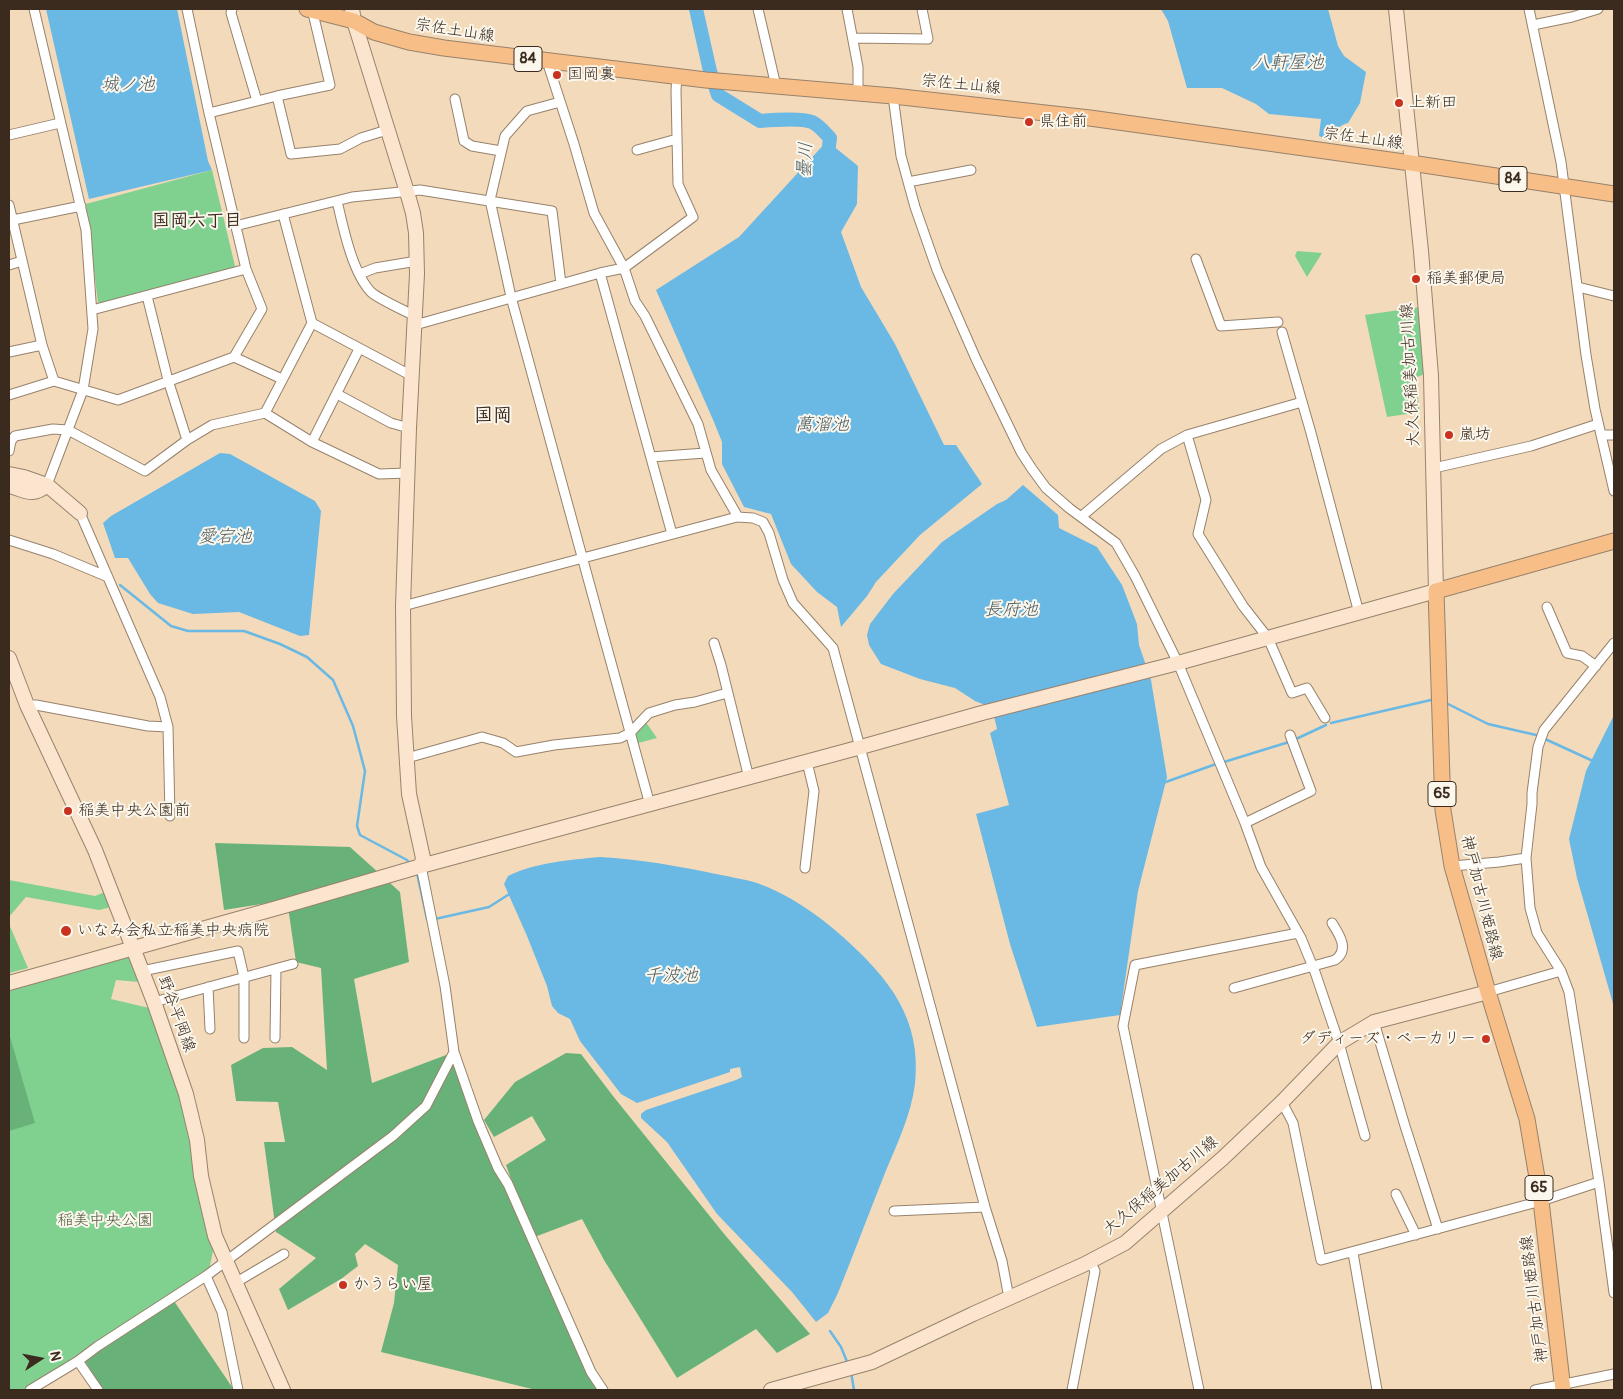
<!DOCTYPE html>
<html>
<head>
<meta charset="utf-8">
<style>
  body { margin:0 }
  #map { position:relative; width:1623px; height:1399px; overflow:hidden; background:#f3daba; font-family:Pangolin,sans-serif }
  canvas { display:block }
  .frame { position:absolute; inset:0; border:10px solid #3b2a1e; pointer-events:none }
  .north { position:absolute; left:15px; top:1334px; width:50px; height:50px; -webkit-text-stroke:4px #fbf7ec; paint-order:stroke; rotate:79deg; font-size:14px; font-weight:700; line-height:20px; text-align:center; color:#3b2a1e }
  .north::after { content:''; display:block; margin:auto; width:18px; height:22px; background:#3b2a1e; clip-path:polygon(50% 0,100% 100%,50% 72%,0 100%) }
</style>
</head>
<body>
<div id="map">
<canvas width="1623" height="1399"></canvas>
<div class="frame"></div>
<div class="north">N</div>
</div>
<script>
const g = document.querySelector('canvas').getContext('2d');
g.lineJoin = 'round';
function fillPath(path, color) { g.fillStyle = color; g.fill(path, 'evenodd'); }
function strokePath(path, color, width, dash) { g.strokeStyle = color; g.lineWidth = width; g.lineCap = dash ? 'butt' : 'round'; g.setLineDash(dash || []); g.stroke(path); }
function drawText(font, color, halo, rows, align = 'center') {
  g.font = font + ' Pangolin,"Klee One",sans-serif'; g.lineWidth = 4; g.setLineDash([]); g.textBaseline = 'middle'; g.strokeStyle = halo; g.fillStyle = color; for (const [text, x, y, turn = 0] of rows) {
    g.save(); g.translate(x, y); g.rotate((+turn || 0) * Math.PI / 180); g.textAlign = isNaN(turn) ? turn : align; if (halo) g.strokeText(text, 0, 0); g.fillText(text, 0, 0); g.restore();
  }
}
fillPath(new Path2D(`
  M212,170L235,266L229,274L98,303L86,204Z
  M1297,251L1322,253L1307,277L1295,256Z
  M1420,307L1427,373L1415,378L1420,412L1387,417L1365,315Z
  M645,721L657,738L638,743L635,732Z
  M9,880L95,896L105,892L111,907L99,910L26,897L9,917Z
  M9,924L28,968L9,973Z
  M125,956L132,960L139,982L116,980L111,999L149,1008L178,1087L189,1134L197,1190L214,1246L209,1270L23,1390H9V991Z`), '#80d090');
fillPath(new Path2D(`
  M215,843L350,847L400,892L409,962L354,979L372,1083L454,1052L484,1134L531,1234L506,1165L546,1140L532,1116L494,1137L484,1120L515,1082L566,1053L581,1054L613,1096L725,1235L810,1334L777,1353L756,1329L677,1378L604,1260L582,1219L532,1238L604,1390H536L381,1352L394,1303L398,1265L365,1244L355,1254L358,1266L341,1279L288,1310L279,1289L316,1258L276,1232L264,1142H285L278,1102L236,1101L231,1065L263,1048L292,1047L327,1070L321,968L296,962L287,900L224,910Z
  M9,1033L35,1123L9,1131Z
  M174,1301L234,1390H102L85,1361Z`), '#68b27a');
fillPath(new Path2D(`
  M46,9H177L208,161L212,170L89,199Z
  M1161,9H1328L1338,46L1344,56L1366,72L1360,103L1348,123C1338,125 1335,132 1330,141L1319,136L1321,119L1269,114L1256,104L1222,88H1187L1168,21Z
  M827,141L858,166L857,204L841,232L861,287L895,344L944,445H956L982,484L920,535L876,582L867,596L841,627L837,607L817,592L791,564L771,514L744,507L722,464V442L714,422L656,290L739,237Z
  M220,453L230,454L315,501L321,511L309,635L300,636L239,612L193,614L158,603L150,594L128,558H115L103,523L111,516Z
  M1023,485L1058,515L1059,528L1097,547L1122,585L1137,624L1139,645L1151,680L1167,777L1138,891L1120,1015L1037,1027L1010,944L976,814L1009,805L990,733L997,729L991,703L985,705L975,701L955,688L920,679L881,664L869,645L867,635L870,624L893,594L942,542L997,504L1006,500Z
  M1614,715V1007L1577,878L1569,839L1586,771Z
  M600,857C639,859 678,866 716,874C730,877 744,879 757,883C790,895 817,914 843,937C889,978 922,1019 915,1084C911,1115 897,1144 885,1173C869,1213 854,1253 838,1293L828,1313L816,1322L792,1292L717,1214L667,1142L641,1118V1114L646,1110L736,1080L742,1077L740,1067L730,1069V1072L637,1103L621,1094L580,1041L570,1019L558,1013L552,1006L547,986L527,936L504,884L508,876C537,862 569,860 600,857Z`), '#6ab8e4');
strokePath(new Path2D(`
  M120,585L171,626L188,631H244L280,644L307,657L333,680L353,726L365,771L357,826L360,835L407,860L411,865
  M1446,703L1488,724L1536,735
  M1331,723L1431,700
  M1296,739L1326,725
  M1545,739L1593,761
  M1224,762L1289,742
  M1163,783L1216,764
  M417,873L427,919
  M435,919L489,907L511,893
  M830,1331L841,1347L848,1364
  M851,1372L854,1390`), '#6ab8e4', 2.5);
strokePath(new Path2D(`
  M696,9L710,71L718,95L760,121C772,120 802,118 812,122C819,125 825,133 830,138L827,162`), '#6ab8e4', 14);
const street = new Path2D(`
  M34,9L86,230L93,329L83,390L47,485
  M232,9L231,13L257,101
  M758,9L776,86
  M847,9L858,67V93
  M1529,9L1561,162L1586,355L1595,409L1614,491
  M1533,25L1572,17L1598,9
  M853,38L928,39L922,9
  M547,61L574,144L594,213L624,268L635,301L645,316L698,424L711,470L738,517
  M277,96L291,154L340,149L361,138L387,130
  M893,96L901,156L915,207L937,270L976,359L1021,452L1032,469L1046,488L1069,508L1116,543L1135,576L1178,663L1245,823L1261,867L1301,938L1315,972L1339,1043L1365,1136
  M455,99L464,141L472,146L501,151
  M560,102L527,111L505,136L490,200L511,297L650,805
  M209,113L277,96L330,85L312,9
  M9,135L60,123
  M637,150L677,139
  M908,182L971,170
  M337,201C343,227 352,272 371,292C377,298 405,311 415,316
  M9,205L42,345L54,381
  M13,220L81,206
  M235,226L352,197L420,190L552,211L561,284
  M1196,259L1221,326L1278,322
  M9,265L22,261
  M600,273L672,534
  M360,274L375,268L417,261
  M1578,287L1614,296
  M147,296L168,380L187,440
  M92,310L246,269L209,113L187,9
  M312,323L412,376
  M415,325L600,273L624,268L693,217L678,184L676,90L677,77
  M1282,332L1311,433L1359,613
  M9,352L42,345
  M234,357L282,379
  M337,394L391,423L409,428
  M9,395L54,381L118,400L234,357L262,309L246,269
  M265,413L312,323L283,214
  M1187,435L1206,500L1198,534L1243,606L1268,638L1292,693L1307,688L1325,718
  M1601,435H1614
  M312,442L359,349
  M9,451L11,441L15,436L53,429L68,430L145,471L187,440L212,425L265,413L312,442L379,474L408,473
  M651,457L705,453
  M1434,468L1531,446L1598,424
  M1082,516L1161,449L1187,435L1302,402
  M9,540L53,554L108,577
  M403,606L737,517L753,518L763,522L769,533L783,580L793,603L833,648L985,1207L1002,1261L1009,1298
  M1547,607L1567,653L1582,656L1596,666
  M714,643L721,665L749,778
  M1614,643L1544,730L1538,747L1532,793V804L1526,858L1530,908L1537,933L1561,971L1569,992L1599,1182L1614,1293
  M27,705H36L148,726L168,727L160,697L80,513
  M168,727L170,816
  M407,758L482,737L503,743L516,752L554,745L620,738L630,733L649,713L675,705L695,702L727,693
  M1245,823L1311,791L1290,735
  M421,866L445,986L454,1052L478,1121L498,1168L508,1184L591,1372L603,1390
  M1452,866L1499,862L1526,858
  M805,868L814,791L807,762
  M142,971L238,951L244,977V1038
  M208,987L210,1029
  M1234,988L1335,960C1350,950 1339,934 1332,923
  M1488,992L1561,971
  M154,1002L293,964
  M1374,1022L1405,1126L1438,1229
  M275,1038L276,969
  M1282,1102L1293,1123L1321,1260L1541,1201L1599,1182
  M1396,1194L1416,1235
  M894,1211L985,1207
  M1353,1253L1377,1390
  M206,1276L222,1312L238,1390
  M235,1283L284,1254
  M78,1361L98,1390
  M30,1390L78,1361L98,1346L206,1276L393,1136L426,1106L454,1052
  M1072,1390L1095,1271L1090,1262
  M1199,1390L1123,1026L1135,965L1298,933
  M1535,1390L1614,1374`);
const secondary = new Path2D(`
  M352,9L354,21L407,192L413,213L416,233L417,274L409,428L403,606L404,716L409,794L423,858L421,866
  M9,474L24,477L47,485L80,513
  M9,486C26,490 32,498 47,485
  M9,658L27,705L95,850L154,1002L186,1094L197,1140L201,1176L215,1236L283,1390
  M9,983L284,906L421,866L861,747L982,713L1178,663L1436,591L1431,376L1421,251L1396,9
  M771,1390L872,1362L973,1314L1083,1265L1125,1243L1223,1158L1282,1102L1339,1043L1374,1022L1488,992`);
const primary = new Path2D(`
  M307,9L354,21L374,32L409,42L444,48L706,80L893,96L1090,118L1411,163L1614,194
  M1563,1390L1541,1201L1527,1119L1488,992L1452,866L1443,810L1436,591L1614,541`);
strokePath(street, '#97826c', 11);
strokePath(secondary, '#97826c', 16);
strokePath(primary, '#97826c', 17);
strokePath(street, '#fff', 9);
strokePath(secondary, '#fce5cf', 14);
strokePath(primary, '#f7be88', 15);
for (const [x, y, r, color] of [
  [557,75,5,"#c8321e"],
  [1399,103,5,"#c8321e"],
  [1029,122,5,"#c8321e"],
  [1416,279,5,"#c8321e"],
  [1449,435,5,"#c8321e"],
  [68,811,5,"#c8321e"],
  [66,931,6,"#c8321e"],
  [1486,1039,5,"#c8321e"],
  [343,1285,5,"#c8321e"]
]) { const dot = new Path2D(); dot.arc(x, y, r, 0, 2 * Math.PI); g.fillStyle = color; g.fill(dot); strokePath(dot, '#fbf7ec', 2); }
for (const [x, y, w] of [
  [528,59,28],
  [1513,179,28],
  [1442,794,28],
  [1539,1188,28]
]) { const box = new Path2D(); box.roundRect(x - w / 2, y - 12.5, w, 25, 4); g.fillStyle = '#fbf7ec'; g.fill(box); strokePath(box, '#3b2a1e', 1); }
drawText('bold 15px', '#3b2a1e', null, [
  ["84",528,59],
  ["84",1513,179],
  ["65",1442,794],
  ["65",1539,1188]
]);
drawText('16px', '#3b2a1e', '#fbf7ec', [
  ["宗佐土山線",455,31,9],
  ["宗佐土山線",961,85,6],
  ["宗佐土山線",1363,139,8],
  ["大久保稲美加古川線",1411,375,-93],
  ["神戸加古川姫路線",1481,898,76],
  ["野谷平岡線",176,1014,70],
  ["大久保稲美加古川線",1161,1186,-40],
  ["神戸加古川姫路線",1535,1299,-97]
]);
drawText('16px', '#3b2a1e', '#fbf7ec', [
  ["国岡裏",567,75],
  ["上新田",1409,103],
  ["県住前",1039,122],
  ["稲美郵便局",1426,279],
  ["嵐坊",1459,435],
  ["稲美中央公園前",78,811],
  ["いなみ会私立稲美中央病院",77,931],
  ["ダディーズ・ベーカリー",1476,1039,"right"],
  ["かうらい屋",353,1285]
], 'left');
drawText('16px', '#505c40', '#fbf7ec', [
  ["稲美中央公園",105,1221]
]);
drawText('italic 18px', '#4b5c63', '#fbf7ec', [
  ["八軒屋池",1288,63],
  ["城ノ池",128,85],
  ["曇川",806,160,-87],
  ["萬溜池",822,425],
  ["愛宕池",225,537],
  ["長府池",1011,610],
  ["千波池",671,976]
]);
drawText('bold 18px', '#3b2a1e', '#fbf7ec', [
  ["国岡六丁目",197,221]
]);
drawText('bold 19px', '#3b2a1e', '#fbf7ec', [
  ["国岡",493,416]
]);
</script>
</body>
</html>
